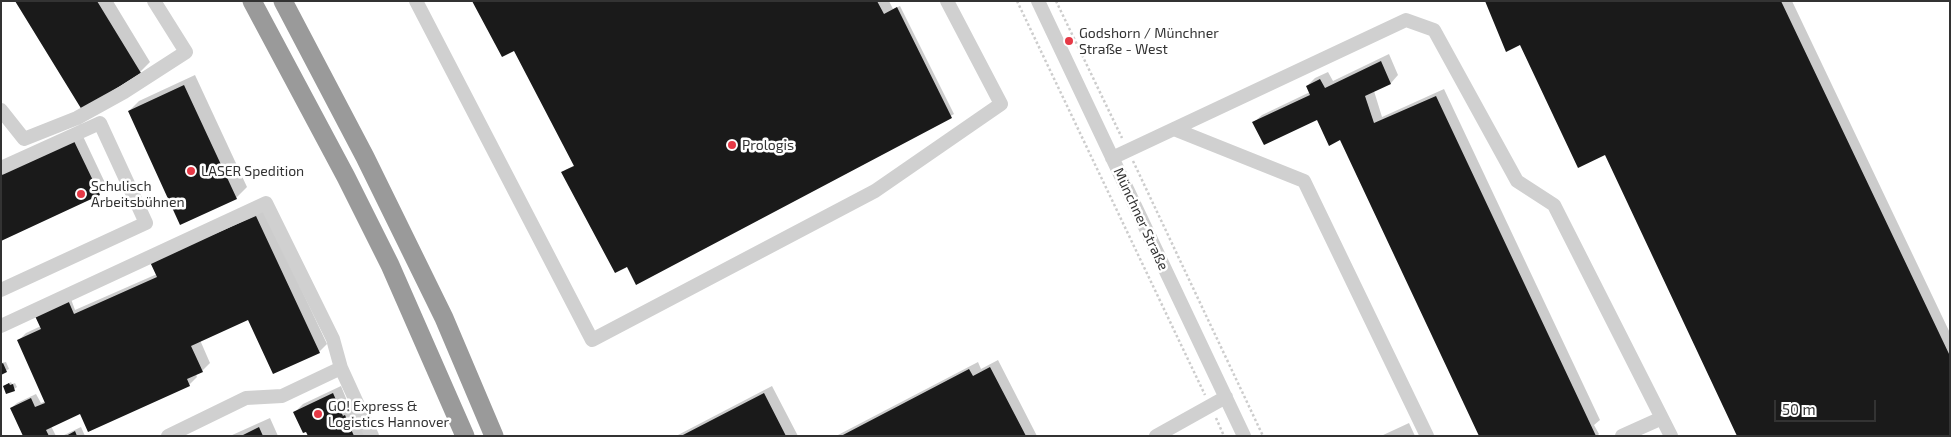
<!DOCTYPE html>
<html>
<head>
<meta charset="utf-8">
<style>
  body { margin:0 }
  #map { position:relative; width:1951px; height:437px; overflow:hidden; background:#fff; font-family:"Exo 2",sans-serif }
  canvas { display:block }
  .frame { position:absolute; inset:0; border:2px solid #333; pointer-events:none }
  .scale { position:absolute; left:1774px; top:400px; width:102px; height:22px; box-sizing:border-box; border:2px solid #333; border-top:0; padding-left:6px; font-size:15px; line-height:18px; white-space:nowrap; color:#333; -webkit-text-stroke:4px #fff; paint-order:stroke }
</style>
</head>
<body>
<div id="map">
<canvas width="1951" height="437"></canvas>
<div class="frame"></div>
<div class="scale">50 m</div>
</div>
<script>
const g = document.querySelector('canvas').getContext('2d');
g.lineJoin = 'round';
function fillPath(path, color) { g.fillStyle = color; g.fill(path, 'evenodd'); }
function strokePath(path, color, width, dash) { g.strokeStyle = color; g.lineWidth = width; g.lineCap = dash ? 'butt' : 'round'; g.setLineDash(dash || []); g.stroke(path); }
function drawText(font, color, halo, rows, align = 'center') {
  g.font = font + ' "Exo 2",sans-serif'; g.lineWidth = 5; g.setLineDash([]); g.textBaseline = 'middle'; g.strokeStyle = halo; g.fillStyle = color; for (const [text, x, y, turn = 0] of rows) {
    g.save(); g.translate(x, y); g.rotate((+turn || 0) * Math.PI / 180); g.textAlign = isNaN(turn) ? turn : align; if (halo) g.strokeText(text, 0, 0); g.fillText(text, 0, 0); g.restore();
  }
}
fillPath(new Path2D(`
  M17,1H113L150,62L140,72Z
  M474,1H889L893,9L900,6L954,114L938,123L627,265L565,170L575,165L515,48Z
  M1486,1H1792L1950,333V436L1606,153Z
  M1389,54L1398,75L1391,83L1374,91L1382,117L1444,89L1600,420L1594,425L1599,434L1597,436H1481L1341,139L1318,119L1254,122L1262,115L1310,92L1307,86L1315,78L1328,72L1333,81Z
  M195,75L247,187L236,198L129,111L139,101Z
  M81,132L107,187L99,194L1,240Z
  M264,209L327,344L319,352L248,318L200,340L210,363L202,371L196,374L197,377L189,385L81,412L51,426L56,436H24L11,408L17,403L36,394L41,403L46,401L18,341L26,333L41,326L71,299L75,310L157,274L152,262Z
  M998,360L1037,436H836L978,362L981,369Z
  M6,362L9,369L1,373V363Z
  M11,382L12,384L15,383L17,387L14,389L4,386Z
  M341,386L350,408L356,406L369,436H307L309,435L295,412L303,404Z
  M772,386L798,436H676Z
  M270,418L278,436H230Z
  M1409,423L1415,436H1381Z
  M81,427L85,436H62Z`), '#0003');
fillPath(new Path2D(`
  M15,1H97L141,73L82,110Z
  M472,1H877L884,14L897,7L952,118L636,285L627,267L615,273L561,172L574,166L514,51L502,57Z
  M1485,1H1781L1950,356V436H1737L1605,155L1578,168L1520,45L1506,52Z
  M1381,61L1391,84L1365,96L1374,123L1436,96L1596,436H1479L1340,140L1329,146L1317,120L1264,145L1252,122L1310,95L1306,86L1320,79L1325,88Z
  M184,85L237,199L180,225L128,111Z
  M73,139L100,195L1,241V172Z
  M256,216L320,353L273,374L248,320L191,346L203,372L187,379L190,386L88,432L80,414L46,430L49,436H23L10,408L31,398L35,407L45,403L17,340L41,329L35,316L68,300L74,314L157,277L150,262Z
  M3,363L7,372L1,375V364Z
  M990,367L1026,436H841L969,369L973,376Z
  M9,383L10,385L13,384L15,391L6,394L3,386Z
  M333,393L343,416L330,422L345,415L354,436H308L306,432L303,433L293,412Z
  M764,393L786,436H681Z
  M259,427L263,436H241Z
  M75,431L77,436H66Z`), '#1a1a1a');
strokePath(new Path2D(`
  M1017,1L1205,395
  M1056,1L1122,138
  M1133,161L1263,436
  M1216,418L1224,436`), '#cdcdcd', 2.5, [2.5, 2.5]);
strokePath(new Path2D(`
  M416,1L592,340L875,191L1001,104L947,1
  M1038,1L1244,436
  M1,110L24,139L77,118L124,92L186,52L154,1
  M1174,129L1304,181L1427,436
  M1112,158L1406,20L1434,30L1517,181L1554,205L1671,436
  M1,168L100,123L146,223L1,290
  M1,326L266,203L333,339L341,368
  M168,436L246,398L282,396L341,368L372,436
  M1156,436L1226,397
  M1622,436L1662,418`), '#d0d0d0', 14);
strokePath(new Path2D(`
  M252,1L346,177L390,265L465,436
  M283,1L365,157L444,318L494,436`), '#9a9a9a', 19);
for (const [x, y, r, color] of [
  [1069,41,5,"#e63946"],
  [732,145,5,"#e63946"],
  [191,171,5,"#e63946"],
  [81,194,5,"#e63946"],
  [318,414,5,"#e63946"]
]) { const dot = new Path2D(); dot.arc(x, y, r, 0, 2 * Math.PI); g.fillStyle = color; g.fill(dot); strokePath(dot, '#fff', 2); }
drawText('14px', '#333', '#fff', [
  ["Godshorn / Münchner",1079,33],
  ["Straße - West",1079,49],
  ["Prologis",742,145],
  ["LASER Spedition",201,171],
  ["Schulisch",91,186],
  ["Arbeitsbühnen",91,202],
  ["GO! Express &",328,406],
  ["Logistics Hannover",328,422]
], 'left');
drawText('14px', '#333', '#fff', [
  ["Münchner Straße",1141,219,65]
]);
</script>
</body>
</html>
